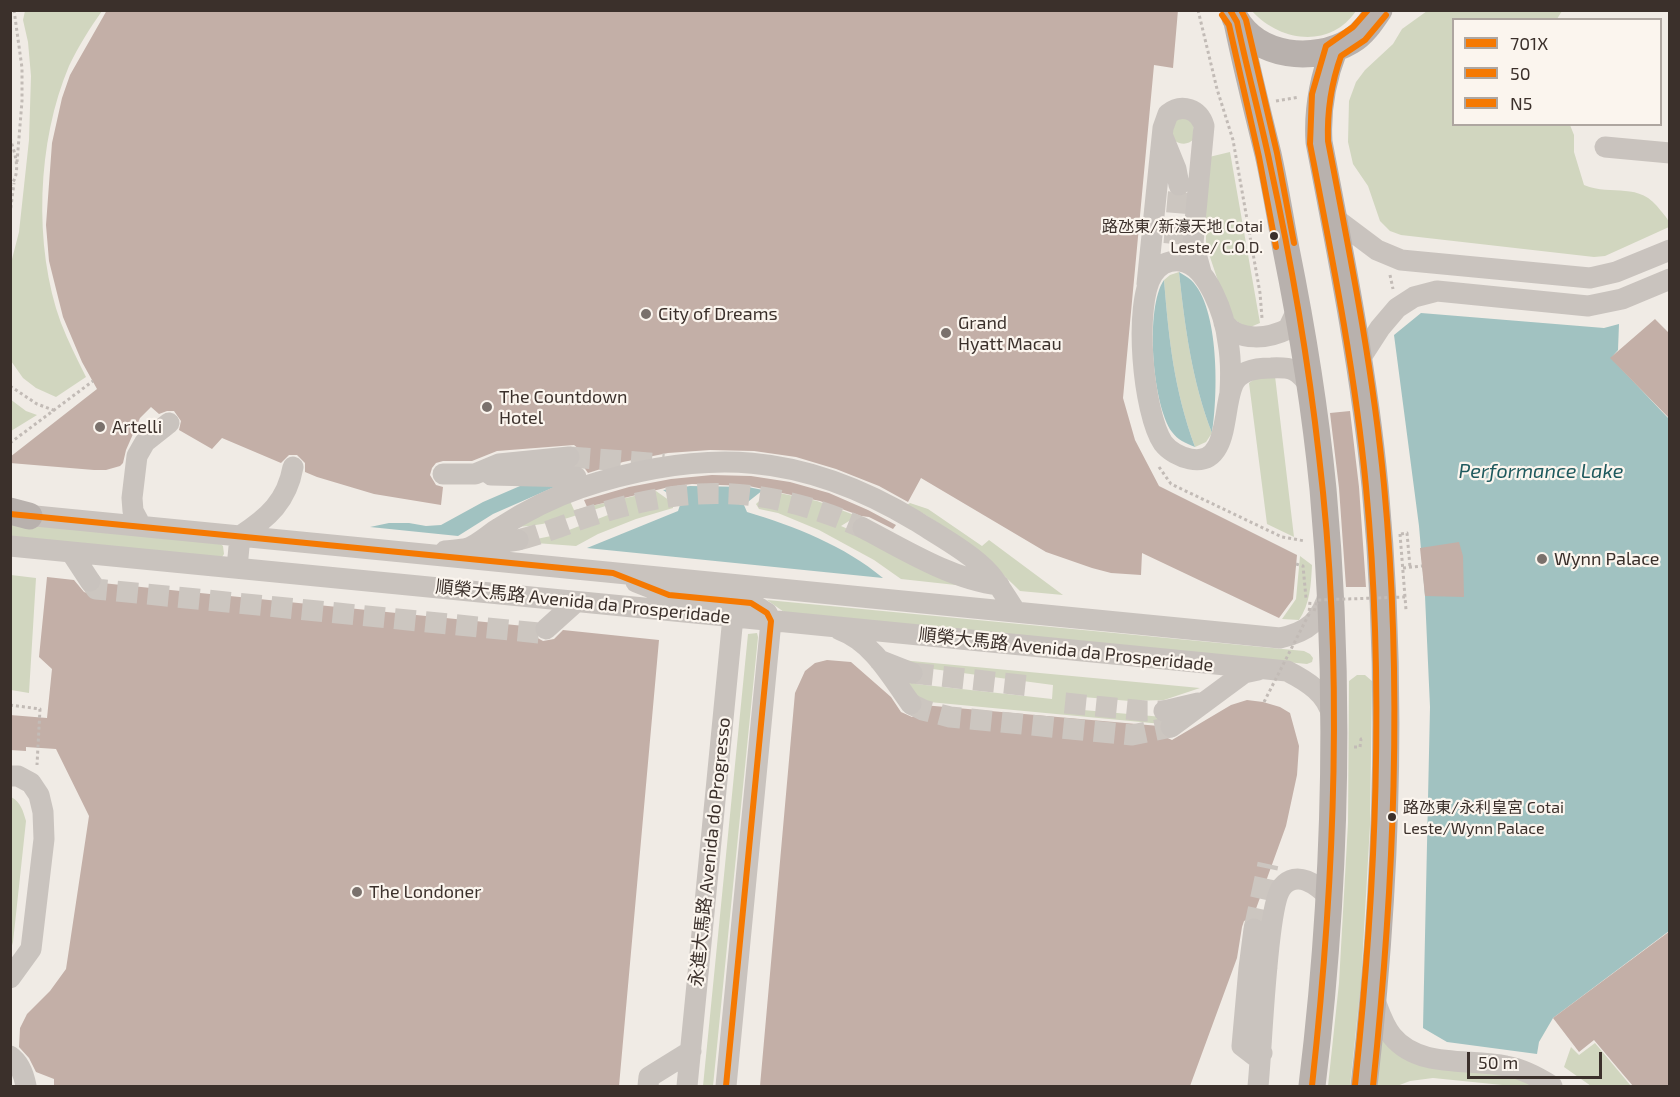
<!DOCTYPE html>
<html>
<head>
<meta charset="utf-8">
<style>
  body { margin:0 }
  #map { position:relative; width:1680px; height:1097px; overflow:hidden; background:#f0ebe5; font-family:"Exo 2",sans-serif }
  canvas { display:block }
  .frame { position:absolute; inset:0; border:12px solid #3b302b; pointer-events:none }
  .legend { position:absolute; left:1452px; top:18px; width:210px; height:108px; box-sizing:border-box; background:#fbf5ee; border:2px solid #aea6a0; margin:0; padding:8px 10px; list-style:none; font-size:18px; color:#3b302b }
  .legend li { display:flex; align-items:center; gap:12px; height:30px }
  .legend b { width:30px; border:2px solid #aea6a0 }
  .scale { position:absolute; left:1467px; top:1052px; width:135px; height:27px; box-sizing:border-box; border:3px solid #3b302b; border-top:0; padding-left:8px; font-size:18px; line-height:21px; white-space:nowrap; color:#3b302b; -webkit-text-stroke:4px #fbf5ee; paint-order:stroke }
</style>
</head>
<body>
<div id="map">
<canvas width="1680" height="1097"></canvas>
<div class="frame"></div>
<ul class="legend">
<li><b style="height:8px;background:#f57902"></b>701X</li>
<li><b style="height:8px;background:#f57902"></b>50</li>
<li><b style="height:8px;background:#f57902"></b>N5</li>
</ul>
<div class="scale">50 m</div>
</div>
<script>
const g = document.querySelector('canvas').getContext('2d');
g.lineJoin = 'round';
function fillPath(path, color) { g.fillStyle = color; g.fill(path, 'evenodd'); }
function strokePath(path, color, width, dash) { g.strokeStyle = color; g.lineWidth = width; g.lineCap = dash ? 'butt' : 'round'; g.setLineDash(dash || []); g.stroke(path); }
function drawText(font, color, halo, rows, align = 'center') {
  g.font = font + ' "Exo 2","Noto Sans SC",sans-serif'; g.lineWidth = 4.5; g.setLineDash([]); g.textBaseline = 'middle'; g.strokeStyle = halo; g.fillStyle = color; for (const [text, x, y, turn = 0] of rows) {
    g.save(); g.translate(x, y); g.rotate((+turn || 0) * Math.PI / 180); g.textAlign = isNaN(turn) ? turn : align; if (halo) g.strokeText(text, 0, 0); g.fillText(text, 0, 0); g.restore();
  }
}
fillPath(new Path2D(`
  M25,11H102C90,28 78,47 69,66C37,141 33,246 61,323C68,341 77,359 86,377L56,397L36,388L23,378L11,361V263L19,232L29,140L31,76L28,42L23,20Z
  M1252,11H1356C1330,49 1280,42 1252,11Z
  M1427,11H1562L1557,19L1454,20V124L1570,125L1574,135V152L1584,185C1613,197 1639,180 1661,211C1665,216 1670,220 1669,227L1605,256L1594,257L1401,235L1390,231L1380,221L1368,186L1353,164L1348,142L1349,101L1356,82L1365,70L1393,44L1402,29Z
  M1175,118L1193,119L1194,139C1188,145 1181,145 1173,140L1169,127Z
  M1230,152L1260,323L1248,328L1230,317L1206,245V208L1209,157Z
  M1179,272C1185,328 1192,381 1212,433L1206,442L1195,447C1174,389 1169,341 1164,280L1170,275Z
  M1275,376L1294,537L1267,524L1249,383L1256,378Z
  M10,399L26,411L37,415L11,431Z
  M656,491L673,503V508L636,519L598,534L576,546L522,542L556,535L608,515L625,514L618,502C585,512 551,526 516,527L570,501L574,510Z
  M770,491L817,501L857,516L841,526L901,552L965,586L901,579L874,560L819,530L778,513L759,509L756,504Z
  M910,503L928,509L982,546L989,540L1063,595L1020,591C987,558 949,526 907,505Z
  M10,522L220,543L223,546L224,554L222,557L11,539Z
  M1300,556L1312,565C1311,585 1310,604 1299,620L1282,619L1296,599Z
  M11,575L36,578L29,693L11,690Z
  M767,600L1304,651L1310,654L1313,658L1312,662L1307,664L790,613L784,612Z
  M757,633L758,637L713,1086H703L748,634Z
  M901,660L1200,688L1164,700L1130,701L1083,697V710L1163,717L1181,712L1162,724L929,702L918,698L901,680L916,684L1052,699L1053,685L925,668Z
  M1357,675H1365L1372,681L1370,825L1361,983L1350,1086H1328L1339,983L1348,823L1349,681Z
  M11,797C21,802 23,811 26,821L13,942L11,949Z
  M1383,1036L1468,1069L1531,1080L1534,1086H1512L1433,1078L1410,1081L1397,1086H1375Z
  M1595,1043L1631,1086H1591L1564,1067L1571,1047L1579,1055Z`), '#d1d6bf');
fillPath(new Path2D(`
  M1179,272C1183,275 1188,277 1191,280C1220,308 1218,396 1212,433C1192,381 1185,328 1179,272Z
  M1164,280C1169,341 1174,389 1195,447C1185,443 1178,440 1172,432C1152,404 1145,307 1164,280Z
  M1421,313L1604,328L1619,324L1618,350L1611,358L1669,419V931L1553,1018L1539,1042L1537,1054L1447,1042L1423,1028L1430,707L1425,596L1419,526L1394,335Z
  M559,485L493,514L458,536L370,527L389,523H409L426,526L441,525L483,502L520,486Z
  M690,486L748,487L763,490L744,505L747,512C794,526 845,546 883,578L587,548L678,511L681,502L663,490Z`), '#a1c2c1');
fillPath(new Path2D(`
  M107,10H1178L1173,68L1154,65L1123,398L1135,440L1159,486L1297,555L1293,599L1279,618L1142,553L1141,575L1111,573L1092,568L1046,552L921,478L908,502L879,486L836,469L796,457L754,451L710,450L668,453L623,462L588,473L583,466L579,465L582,455L579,449L574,445L497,451L472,461H443L436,463L432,468L430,475L436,485L443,487L441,505L374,494L317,477L305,472V463L297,455H289L281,463L222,438L212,449L179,430L181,421L174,411H167L159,414L151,407L140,418L126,450L123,463L120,466L106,470H94L10,463V457L97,389L82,362L63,317L49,261L46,225L52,143L62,98L70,75Z
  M1655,319L1670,334V419L1610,358Z
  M1350,411L1359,487L1366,587H1346L1339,488L1330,413Z
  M712,475L751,476L790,482L829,493L868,510L896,525L893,529L869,517L861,516L820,501L749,486L692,484L669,487L587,507L584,500L629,487L671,479Z
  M1459,542L1463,556L1464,597L1425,596L1420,548Z
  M47,577L74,580L84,592L90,594L97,591L102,583L534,627L536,637L543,641L554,639L563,630L659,640L619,1086H54V1079L36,1072L29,1058L19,1047L20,1028L27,1014L50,991L66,969L89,816L56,749L26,747V751L10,750V715L47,718L52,669L39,657Z
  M827,660L851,662L891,697L901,712L912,717L919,714L923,705L1159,726L1161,735L1172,740L1231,705L1247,700L1263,702L1280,707L1290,713L1299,746L1297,775L1286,826L1253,917L1244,921L1242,927L1237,958L1190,1086H760L795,693L805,671L815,663Z
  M1670,931V1086H1633L1594,1040L1579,1052L1553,1018Z`), '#c3afa7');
strokePath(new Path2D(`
  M1174,244L1179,185
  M569,457L664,464
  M518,540C547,533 575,520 604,512C699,483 772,488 863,528
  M90,581L96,589L539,633L546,629
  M912,673L1030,686
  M1065,703L1145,711H1164
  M911,704L923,710L950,717L1132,735L1171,727
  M1254,929L1268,864`), '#ccc6c0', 21, [21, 10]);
strokePath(new Path2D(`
  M14,10L22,68V101L17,162
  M1198,10L1217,89L1233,140L1260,293L1262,318
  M1276,101L1299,97
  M10,138C15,154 22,173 10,186
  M10,214L14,183
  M1390,275L1393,289
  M10,386L37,404L56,411
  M10,443L93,381
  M1159,467L1171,484L1282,537L1305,541
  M1401,534L1407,533L1410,567
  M1296,564L1303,566L1306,598
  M1403,568L1422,566
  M10,705L40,709L37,765
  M1354,747H1360L1361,739H1364`), '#c2bbb6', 3, [3, 3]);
strokePath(new Path2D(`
  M1163,137L1176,169L1179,185
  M1605,147L1670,153
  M1333,217L1377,250L1401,260L1590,278L1616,272L1670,250
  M1147,284L1163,128L1168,114C1182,103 1199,109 1204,126L1193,243L1201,272
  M1224,323C1239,342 1268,339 1288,329L1298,308
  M1358,362L1380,328L1397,308L1414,297L1437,291L1588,306L1622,299L1670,279
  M1230,392C1231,375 1231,358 1228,342C1225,317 1208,264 1180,261C1169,260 1159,265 1153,274C1133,304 1143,413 1163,443C1169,451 1180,457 1190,459C1232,467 1221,402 1235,381C1242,370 1259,368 1271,368C1292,367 1297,369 1310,386
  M443,474H475L499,464L569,457
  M491,475L576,477
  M15,514L1280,638C1308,632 1321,621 1329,593
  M141,526L133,511L132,498L137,456L145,442L169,423
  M863,528C903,549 953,580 999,585
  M10,546L1287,671C1307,681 1328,694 1332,717
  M477,546L518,540
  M445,551C452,550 462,550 468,548C479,544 489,534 499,528C524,512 551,498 580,488C705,447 802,452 916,521C938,535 974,555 990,574C1000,586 1007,599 1016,612
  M71,552L90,581
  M237,568L240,536C268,518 287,501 293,467
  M636,582L669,595L751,603L767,613L771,621L726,1086
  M546,629L576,602
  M840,630C873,642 892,678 911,704
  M879,660L912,673
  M1164,711L1198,703
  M1171,727L1244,673L1258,670
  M10,776H18L31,783L39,795L43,812L44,839L31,949L10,978
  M1249,968L1254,929
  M1374,998C1379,1011 1383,1025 1392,1036C1419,1069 1469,1058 1506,1066C1523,1069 1538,1077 1552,1086
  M1262,1053L1255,1056L1242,1046L1249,968H1267
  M10,1056C20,1063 24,1075 26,1086
  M648,1086L649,1077L691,1051
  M687,1086L733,617
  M1258,1086C1262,1052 1266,906 1282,887C1297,869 1317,885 1329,897`), '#c9c3be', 21);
strokePath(new Path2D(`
  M1235,18C1258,58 1314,63 1351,41C1363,34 1371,22 1379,10
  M1237,22C1246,66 1257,110 1268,154C1275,185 1280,217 1286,249C1302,328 1315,408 1323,489C1341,688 1336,889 1312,1086
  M1334,50C1322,81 1317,109 1319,142C1341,256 1364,371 1375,486C1394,686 1387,887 1364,1086
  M10,511L29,516`), '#b8b1ad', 27);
strokePath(new Path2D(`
  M1400,534L1405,597
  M1314,611L1318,600L1405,597L1406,610
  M1264,702L1309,614L1310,601`), '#c2bbb6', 3, [3, 3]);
strokePath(new Path2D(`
  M1230,10L1237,22C1247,70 1260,116 1270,164C1291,260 1308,358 1319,456C1344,665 1335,877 1312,1086
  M10,514L613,573L669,595L751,603L767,613L771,621L726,1086`), '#f57902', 6);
strokePath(new Path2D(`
  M1222,15L1229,25L1259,157L1276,247
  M1373,1086C1394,886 1403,686 1384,485C1373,369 1350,255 1328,141C1327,112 1331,84 1341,56L1365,40L1386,15`), '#f57902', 6);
strokePath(new Path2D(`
  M1241,10L1246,20L1277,153L1294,243
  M1355,1085C1376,886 1385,686 1366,487C1355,371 1332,257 1310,144L1312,94L1326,46L1353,27L1368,10`), '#f57902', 6);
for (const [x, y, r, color] of [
  [1274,236,5,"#3b302b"],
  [646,314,6,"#7a716c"],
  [946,333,6,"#7a716c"],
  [487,407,6,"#7a716c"],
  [100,427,6,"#7a716c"],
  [1542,559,6,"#7a716c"],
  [1392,817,5,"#3b302b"],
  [357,892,6,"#7a716c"]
]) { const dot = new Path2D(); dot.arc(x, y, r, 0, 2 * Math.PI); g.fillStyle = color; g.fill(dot); strokePath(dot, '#fbf5ee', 2); }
drawText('16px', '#3b302b', '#fbf5ee', [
  ["路氹東/新濠天地 Cotai",1263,227],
  ["Leste/ C.O.D.",1263,248],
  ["路氹東/永利皇宮 Cotai",1403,808,"left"],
  ["Leste/Wynn Palace",1403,829,"left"]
], 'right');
drawText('18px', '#3b302b', '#fbf5ee', [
  ["City of Dreams",658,314],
  ["Grand",958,323],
  ["Hyatt Macau",958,344],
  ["The Countdown",499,397],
  ["Hotel",499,418],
  ["Artelli",112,427],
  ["Wynn Palace",1554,559],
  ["The Londoner",369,892]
], 'left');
drawText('18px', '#3b302b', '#fbf5ee', [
  ["順榮大馬路 Avenida da Prosperidade",583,602,6],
  ["順榮大馬路 Avenida da Prosperidade",1066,650,6],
  ["永進大馬路 Avenida do Progresso",710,852,-84]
]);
drawText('italic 20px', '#1f5a5e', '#fbf5ee', [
  ["Performance Lake",1541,471]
]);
</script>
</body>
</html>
